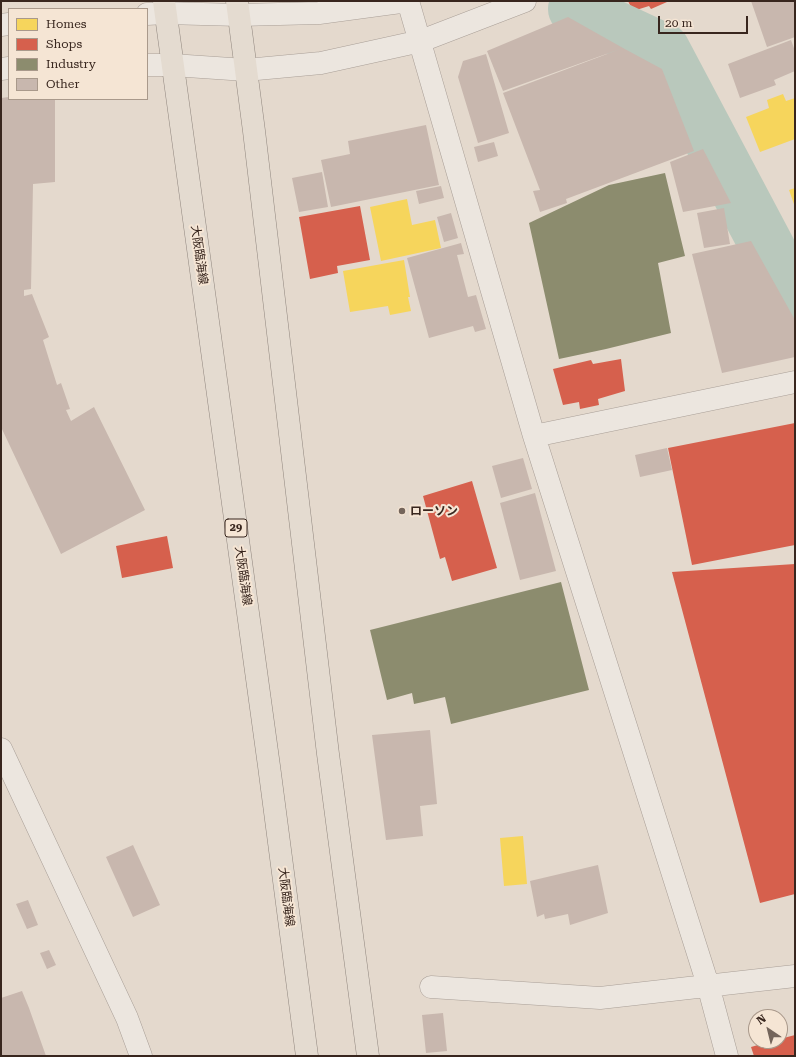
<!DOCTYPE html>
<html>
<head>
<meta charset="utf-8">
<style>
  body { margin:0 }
  #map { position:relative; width:796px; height:1057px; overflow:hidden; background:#e4d9cd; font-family:"Roboto Serif",serif }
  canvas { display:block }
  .frame { position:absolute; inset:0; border:2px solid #38261e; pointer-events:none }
  .legend { position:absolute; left:8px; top:8px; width:140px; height:92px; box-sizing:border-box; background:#f5e5d4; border:1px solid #a9998b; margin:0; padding:5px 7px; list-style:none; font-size:12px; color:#38261e }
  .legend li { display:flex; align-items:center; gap:8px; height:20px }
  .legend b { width:20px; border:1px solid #a9998b }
  .north { position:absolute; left:748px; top:1009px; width:40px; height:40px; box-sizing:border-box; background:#f5e5d4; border:1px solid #a9998b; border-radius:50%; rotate:325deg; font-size:11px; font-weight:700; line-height:16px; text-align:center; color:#38261e }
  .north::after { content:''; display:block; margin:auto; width:14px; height:18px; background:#74655b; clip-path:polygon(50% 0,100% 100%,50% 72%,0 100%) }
  .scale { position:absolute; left:658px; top:16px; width:90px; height:18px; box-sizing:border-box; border:2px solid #38261e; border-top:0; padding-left:5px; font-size:12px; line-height:14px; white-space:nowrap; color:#38261e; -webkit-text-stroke:3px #f5e5d4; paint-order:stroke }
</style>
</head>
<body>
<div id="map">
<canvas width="796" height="1057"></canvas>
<div class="frame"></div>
<ul class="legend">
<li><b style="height:11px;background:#f6d55c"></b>Homes</li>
<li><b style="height:11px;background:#d6604d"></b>Shops</li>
<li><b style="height:11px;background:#8c8c6e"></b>Industry</li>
<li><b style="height:11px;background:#c8b7ae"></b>Other</li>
</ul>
<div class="north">N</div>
<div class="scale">20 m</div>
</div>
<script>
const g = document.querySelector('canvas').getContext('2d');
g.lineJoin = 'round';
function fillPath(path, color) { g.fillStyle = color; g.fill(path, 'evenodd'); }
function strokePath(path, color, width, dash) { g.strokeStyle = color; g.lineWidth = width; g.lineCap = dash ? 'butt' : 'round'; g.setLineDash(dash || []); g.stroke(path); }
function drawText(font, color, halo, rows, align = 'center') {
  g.font = font + ' "Roboto Serif","Noto Sans JP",serif'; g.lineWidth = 4; g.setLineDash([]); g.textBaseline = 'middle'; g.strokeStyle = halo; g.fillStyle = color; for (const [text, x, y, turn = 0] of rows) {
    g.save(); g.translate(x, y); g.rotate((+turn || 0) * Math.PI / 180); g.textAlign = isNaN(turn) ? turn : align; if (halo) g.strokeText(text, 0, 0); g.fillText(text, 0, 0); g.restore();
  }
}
fillPath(new Path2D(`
  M783,94L786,101L795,98V139L760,152L746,117L769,108L767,100Z
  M795,188V207L789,190Z
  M407,199L412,225L435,220L441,248L381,261L370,207Z
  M404,260L410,297H408L411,311L390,315L388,306L350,312L343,271Z
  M523,836L527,884L504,886L500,838Z`), '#f6d55c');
fillPath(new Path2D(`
  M628,1H666L667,2L651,9L649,6L633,11Z
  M360,206L370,260L337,266L338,273L310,279L299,217Z
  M621,359L625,391L598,399L599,405L580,409L579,402L563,405L553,369L591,360L593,364Z
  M795,423V545L692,565L668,448Z
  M472,481L497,568L452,581L445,557L440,559L423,496Z
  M167,536L173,568L122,578L116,546Z
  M795,564V894L760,903L672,572Z
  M795,1035V1056H754L751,1047L772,1041H780V1039Z`), '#d6604d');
fillPath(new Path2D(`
  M665,173L685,256L658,263L671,333L606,349L559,359L529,223L609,185Z
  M561,582L589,690L451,724L445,697L414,704L412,693L387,700L370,630Z`), '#8c8c6e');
strokePath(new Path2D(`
  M575,9L663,50L795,299`), '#b9c8bc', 54);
fillPath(new Path2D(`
  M751,1H795V37L767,47Z
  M568,17L623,48L503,91L487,51Z
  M791,40L795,51V71L774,80L776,85L740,98L728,64Z
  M623,48L662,69L694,151L566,199L567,203L540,212L533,191L540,190L503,93Z
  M486,54L509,133L478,143L458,77L463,61Z
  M9,97V99H55V182L33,184L31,289L24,290V296L32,294L49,337L43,340L57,385L61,383L70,409L66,410L71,421L94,407L145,510L61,554L1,427V98Z
  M426,125L439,185L331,207L321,160L350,154L348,141Z
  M494,142L498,156L478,162L474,147Z
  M703,149L731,203L683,212L670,162Z
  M322,172L328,207L299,212L292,178Z
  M441,186L444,198L419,204L416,191Z
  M724,208L730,244L704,248L697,213Z
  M451,213L458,238L444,242L437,217Z
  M751,241L795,320V357L722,373L692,254Z
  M461,243L464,254L457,255L468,297L476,295L486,329L475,332L473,326L429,338L407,258Z
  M667,448L672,470L640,477L635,455Z
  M523,458L532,489L501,498L492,466Z
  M535,493L556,571L520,580L500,503Z
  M430,730L437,804L420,806L423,836L386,840L372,735Z
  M133,845L160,905L133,917L106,857Z
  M598,865L608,913L570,925L568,914L545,919L544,914L537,917L530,881Z
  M28,900L38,925L27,929L16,904Z
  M49,950L56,965L47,969L40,953Z
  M22,991L29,1008L46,1056H1V998Z
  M443,1013L447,1051L426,1053L422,1015Z`), '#c8b7ae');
const minor = new Path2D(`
  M408,1L534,436L708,985L727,1056
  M147,14L165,13L239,15L319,13L408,1
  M1,25L9,24
  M147,65H172L246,70L321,63L421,41L525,1
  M1,69L9,68
  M534,436L795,382
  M1,749L127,1018L141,1056
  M431,987L600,998L795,976`);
const major = new Path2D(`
  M164,1L269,766L307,1056
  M237,1L254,131L328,754L368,1056`);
strokePath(minor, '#a99f97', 23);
strokePath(major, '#8f857d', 23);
strokePath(minor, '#ece6df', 22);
strokePath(major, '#e4dbd0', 22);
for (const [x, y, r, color] of [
  [402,511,4,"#74655b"]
]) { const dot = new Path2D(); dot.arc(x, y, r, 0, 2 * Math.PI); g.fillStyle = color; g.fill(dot); strokePath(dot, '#f5e5d4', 1.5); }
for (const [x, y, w] of [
  [236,528,22]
]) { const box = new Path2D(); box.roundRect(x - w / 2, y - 9, w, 18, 3); g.fillStyle = '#f5e5d4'; g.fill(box); strokePath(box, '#38261e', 1); }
drawText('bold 11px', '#38261e', null, [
  ["29",236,528]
]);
drawText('12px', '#38261e', '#f5e5d4', [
  ["大阪臨海線",199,255,82],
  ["大阪臨海線",243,576,82],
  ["大阪臨海線",286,897,83]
]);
drawText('bold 12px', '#38261e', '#f5e5d4', [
  ["ローソン",410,511]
], 'left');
</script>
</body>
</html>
